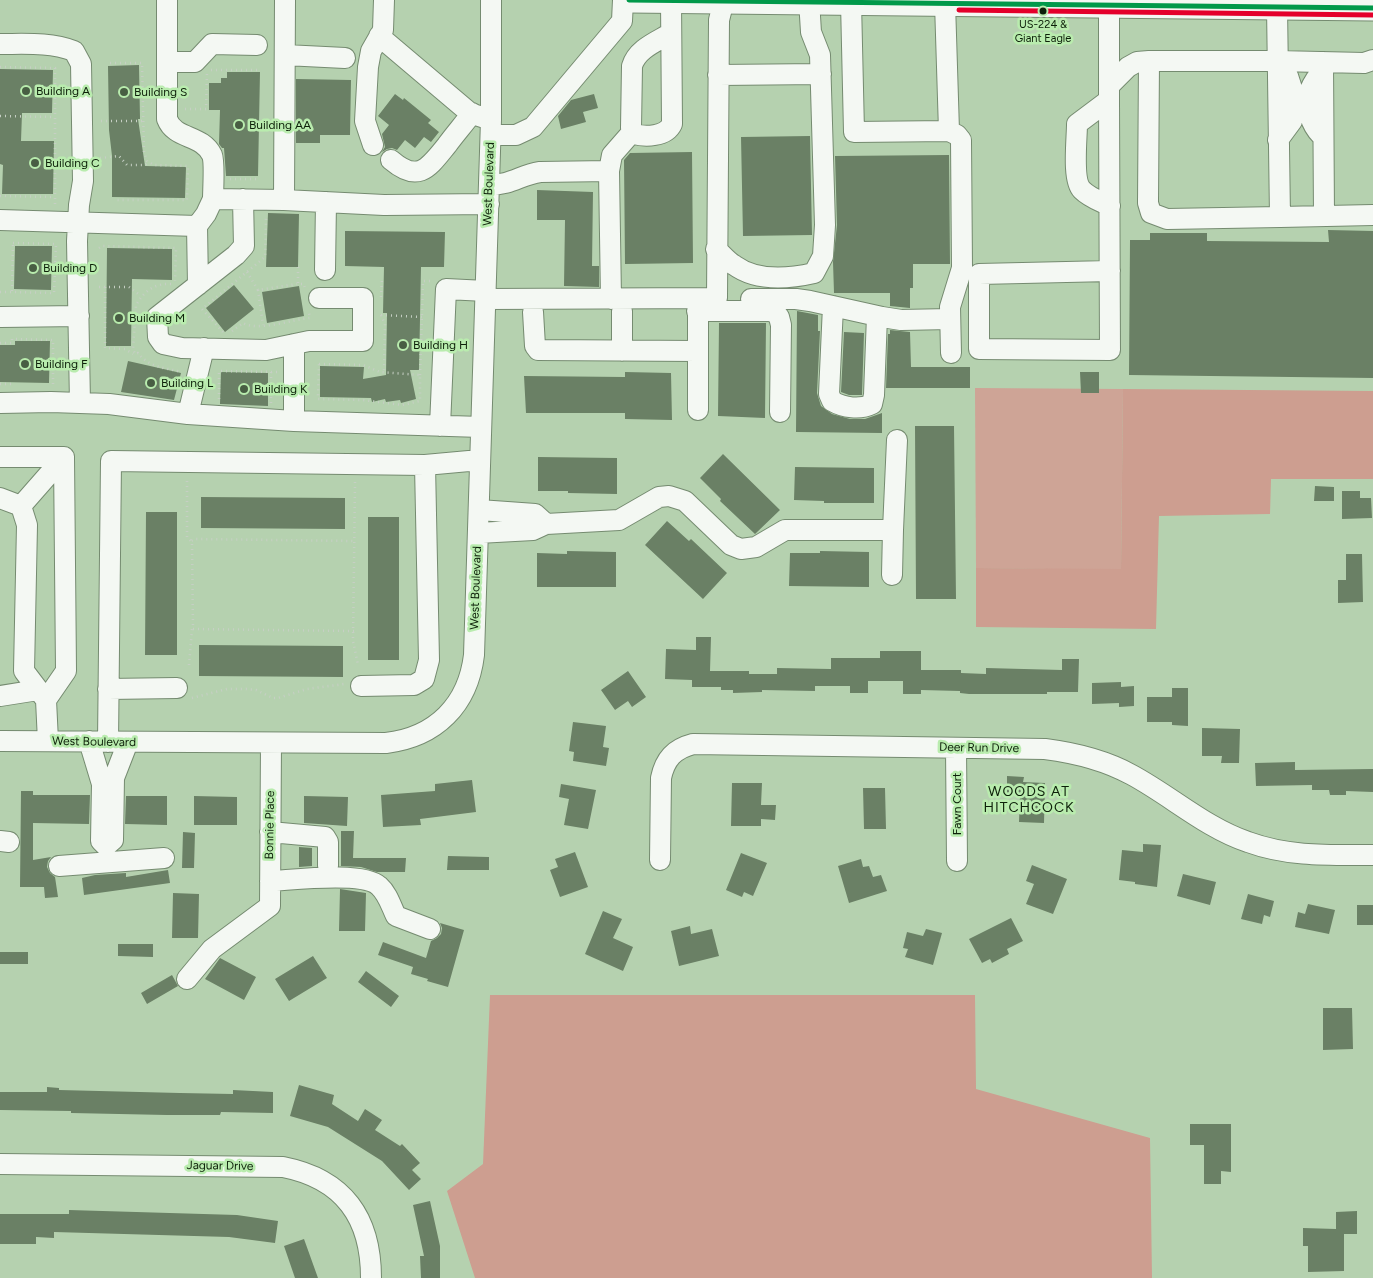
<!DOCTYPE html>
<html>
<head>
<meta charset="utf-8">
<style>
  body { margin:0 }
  canvas { display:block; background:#b5d1af }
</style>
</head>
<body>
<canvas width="1373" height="1278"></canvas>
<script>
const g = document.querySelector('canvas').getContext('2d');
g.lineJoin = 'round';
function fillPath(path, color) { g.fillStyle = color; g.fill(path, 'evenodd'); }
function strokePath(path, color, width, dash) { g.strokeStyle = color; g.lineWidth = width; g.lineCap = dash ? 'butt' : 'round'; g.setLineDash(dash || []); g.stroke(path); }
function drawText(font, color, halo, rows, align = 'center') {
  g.font = font + ' Figtree,sans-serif'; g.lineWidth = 5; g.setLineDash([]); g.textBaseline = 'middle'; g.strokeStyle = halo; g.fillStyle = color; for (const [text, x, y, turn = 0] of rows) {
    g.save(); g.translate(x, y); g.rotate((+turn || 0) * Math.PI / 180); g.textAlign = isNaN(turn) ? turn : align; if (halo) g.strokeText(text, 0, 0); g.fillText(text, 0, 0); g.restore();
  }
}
fillPath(new Path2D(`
  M975,388L1123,389L1121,570L976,568Z`), '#cea496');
fillPath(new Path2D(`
  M1123,389L1373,391V479H1271L1270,514L1159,516L1156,629L976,627V568L1121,569Z
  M490,995H975L976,1089L1150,1138L1152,1278H475L447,1191L483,1164Z`), '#cd9e90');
fillPath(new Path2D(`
  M139,65L140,119H138L145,166L186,167L185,198L112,197V156L109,130L108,66Z
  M0,69L53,70L52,113H22L21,141H54L53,194H2L3,165L0,164Z
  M227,72H260L258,176H226L224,148H222L219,144L220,110H209V83H221V78H227Z
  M296,79L351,80L350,135H320V143H296Z
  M395,94L403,100L404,98L431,120L428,123L439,132L431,142L424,137L415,148L405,140L397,150L392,148L387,149L382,152L385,147L382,134L389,125L378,116Z
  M594,94L598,108L583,112L586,122L561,129L558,116L571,100Z
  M810,136L812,235L743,236L741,137Z
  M692,152L693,263L625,264L624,160L630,153Z
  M949,155L950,264H913V288H910V308L890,306V293H834L833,262L837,225L835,156Z
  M537,190L593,192L592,266H599V287L564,286L565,220H537Z
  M268,213L299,214L298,267H266Z
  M1328,230L1373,231V378L1129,375L1130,240H1150V233H1207V241L1329,242Z
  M345,231L445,232L444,267H421L419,370H410L416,399L401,403L400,400L386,402L385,399L372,402L371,398L320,397V366L364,367L363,379L386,375L387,313H383L384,267L345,266Z
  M15,246H52L51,290L14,289Z
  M107,248L172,249V280L132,279L131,346H106Z
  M234,285L254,309L225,332L206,308Z
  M299,286L304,316L267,323L262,292Z
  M797,311L818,315V331H820L817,393L821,406L832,414L850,419H865L882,413V433L796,432Z
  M719,323H766L765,418L718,416Z
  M890,330L910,332L911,367H970V388H886L888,334H890Z
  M844,332L864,333L862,395H849L841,392Z
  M15,341H50L49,383L0,382V345H15Z
  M128,361L181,373L174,400L121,392Z
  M221,372L268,373V406L220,404Z
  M625,372L671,373L672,420L625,419V413H526L524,376L625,377Z
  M1080,372H1099V393H1081Z
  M915,426H954L956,599H916Z
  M723,454L780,510L755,534L720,501L721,499L700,478Z
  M538,457L617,458V494L568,493V491H538Z
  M795,467L874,468V503H824V501L794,500Z
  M1315,486L1334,487V501H1314Z
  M1342,491H1360V498H1371L1372,518L1342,519Z
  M201,497L345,498V529L201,528Z
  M146,512H177V655H145Z
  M368,517H399V660H368Z
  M667,521L689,541L691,539L727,573L703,599L645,545Z
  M567,551L616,552V587H537V553L567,554Z
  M820,551L869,552V587L789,586L790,553H820Z
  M1346,554H1362L1363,602L1338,603V580H1346Z
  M696,637H711L710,671H749V674H777V668L831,669V658H880V651H921V670H961V673L986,674V668L1062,670V659H1079L1078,692H1047V694H969L960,693V691L921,690V694H903V681H868V693H850V686H815V691L762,690V692L733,693V690H721V687H692V680L665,679L666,649L696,650Z
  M199,645L343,646V677L199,676Z
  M628,671L646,697L632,707L628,701L615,710L601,690Z
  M1121,682V687L1134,686V706L1119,707V703L1092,704V683Z
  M1172,688H1188V726L1172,725V722H1147V697H1172Z
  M573,722L606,726L603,747L609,748L606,766L573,761L574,752L569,751Z
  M1202,728L1240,729L1239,763H1221L1222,756H1202Z
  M1295,762V770L1373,769V792L1346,791V795H1330L1329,790H1312V785L1256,786L1255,763Z
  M1007,776L1024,777L1023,782L1045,783L1044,823L1019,822L1020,794L1007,793Z
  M472,780L476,812L420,819L421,825L383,827L381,795L435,791V784Z
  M732,783H762L761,805H776L775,820L761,819V826H731Z
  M561,784L596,790L588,829L564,825L569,799L559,797Z
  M863,788H885L886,829H864Z
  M21,791H33V795H90L89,824L33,823V860L51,857L48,861L47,867L50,873L55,877L58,897L45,898L44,887H20Z
  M126,796H167V825L125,824Z
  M194,796L237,797V825H194Z
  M304,796L348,797L347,826L304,823Z
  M341,831H354L353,858H406L405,872H377L361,867L341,866Z
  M183,832L195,833L194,868H182Z
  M1143,844L1161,845L1157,887L1135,884V882L1119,880L1122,850L1143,852Z
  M299,847L312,848V866L299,867Z
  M575,852L588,887L560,897L550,870L558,867L555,859Z
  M741,853L767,863L753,896L744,892L742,897L726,890Z
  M448,856L489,857V870H447Z
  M861,859L863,867L869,866L873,877L881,875L887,891L849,903L838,866Z
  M1032,865L1067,879L1053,914L1026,904L1034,884L1026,881Z
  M168,870L170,883L84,895L82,878L95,875L126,873V877Z
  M1183,874L1216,882L1210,905L1177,896Z
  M340,889L366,893L365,931H339Z
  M173,893L199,894L198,938H172Z
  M1248,894L1274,901L1270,917L1264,915L1262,924L1241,919Z
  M1308,904L1335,910L1329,934L1295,927L1298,912L1305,914Z
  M1357,905H1373V925H1357Z
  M603,911L622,919L613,938L633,947L623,971L585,954Z
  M1011,918L1023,941L1007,949L1009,954L992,963L990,959L982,963L969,939Z
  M440,923L464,930L448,987L427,981L428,979L411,974L413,967L378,955L383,942L426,958L431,941L437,938L441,934L442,928Z
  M690,926L691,934L712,929L719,956L679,966L671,931Z
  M926,929L942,933L933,965L905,957L908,949L903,948L907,932L923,936Z
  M118,944H153V957L118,956Z
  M0,952H28V964H0Z
  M313,956L327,978L289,1001L275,979Z
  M220,958L256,977L244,1000L205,979Z
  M366,971L399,996L391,1007L358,982Z
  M172,975L178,986L147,1004L141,993Z
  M1323,1008H1352L1353,1049L1323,1050Z
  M299,1085L334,1095L332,1104L358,1121L365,1109L382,1120L375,1130L400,1146L402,1144L420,1163L412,1170L421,1179L409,1190L382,1161L328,1127L290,1116Z
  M47,1087L59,1088V1090L180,1093L233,1094V1090L273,1092V1113L221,1112L220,1115H167L71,1113V1111L0,1110V1092H47Z
  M1190,1124H1231V1172L1221,1171V1184H1204V1145H1190Z
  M430,1201L440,1246V1278H421L420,1256H424L413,1205Z
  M69,1210L237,1215L278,1221L275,1243L229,1237L54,1232V1238L36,1237V1244H0V1214H69Z
  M1357,1211V1234H1344V1271L1308,1272V1246H1303V1228L1336,1229V1212Z
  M304,1239L318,1278H295L284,1246Z`), '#6a8065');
const minor = new Path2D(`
  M167,0V119C175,140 202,134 212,155C215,162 213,190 213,199L284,200
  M285,0L284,200L384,205L489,204
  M671,1L672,124C666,137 645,137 634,134L631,128L632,66C637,49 656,42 671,33
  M851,2L854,132L949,131L945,3
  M1109,5V100L1110,350L979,349V274L1110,271
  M1277,7L1280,217L1373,215
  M379,36L470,113L491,120
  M0,44C26,44 50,42 74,51L81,64L83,181L79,205L77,241L80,403
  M285,55L345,58
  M167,62H195L212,44L257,45
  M1323,62L1324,216
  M1278,68L1288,76L1295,98L1292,121L1278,140
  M718,75L821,74
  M1109,86L1128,67L1137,62L1149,61
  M1109,100L1077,124C1077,139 1072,180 1082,190C1090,198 1100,201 1110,206
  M949,131L957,135L961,140L962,268L950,307L951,353
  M491,135H516L533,127L622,21L623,0
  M1321,135C1311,125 1305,107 1309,93C1311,84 1318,76 1323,69
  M373,145L365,121L368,67L371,51L383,30L384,0
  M391,160C419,184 429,167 447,145C455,134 464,124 472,113
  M609,171L611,299
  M489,185C512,185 520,175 540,172L609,171L612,155L633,131
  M243,199L244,246L236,255L157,317L158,337L163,344L182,348L266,350L309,341H363V298H319
  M1280,217L1167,219L1151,213L1148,203L1149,61H1277L1364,63L1373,60
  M0,220L197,226
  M716,249C722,254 727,261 734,265C757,282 788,279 814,273L823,256L825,225L820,55L811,32L809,0
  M325,270L326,202
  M198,285L197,226L206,214L213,199
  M486,299L717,298L719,20L724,0
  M751,299H796L810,301L882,317L901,320L950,319
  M833,306L829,394L832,401C844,408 860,410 872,404L874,395L877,316
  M622,311V351
  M697,311H770L776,313L779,317L781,325L780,412
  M698,311V410
  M533,312L535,346L538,350L698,351
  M0,317L79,316
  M294,344V421L481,427
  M204,348L188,414L294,421
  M0,403L51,402L109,404L188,414
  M440,426L446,289L486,291
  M0,457H64L66,671L46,700
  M0,498L21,506L27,525L24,671L46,700L48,741
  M21,506L64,457
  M479,510L535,514L546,524
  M478,533L533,530L546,524L619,520L659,497L669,496L685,501L731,545L741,549L756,547L785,530H893L897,440
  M892,575L893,530
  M361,686L414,685L424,679L429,660L425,465
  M108,689L177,688
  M0,696L38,690
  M0,741L386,743C436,737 468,705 474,655L491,120V0
  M89,741L102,784L101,841L106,846L113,840L114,778L128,742
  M108,742L111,461L425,465L480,460
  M956,748L957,861
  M270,832L325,837L328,842V866
  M0,841L9,842
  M660,860L661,778C665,759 674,749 693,744L1045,749C1076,753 1105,760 1132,775C1171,796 1206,828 1248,842C1289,857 1330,855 1373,855
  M59,866L164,858
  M270,881C293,880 363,871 379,886C388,894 391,906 396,916L430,929
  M187,979L212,949L270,906L271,743
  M0,1164L283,1167C344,1179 371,1218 371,1278`);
const major = new Path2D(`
  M629,0L1373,8`);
strokePath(minor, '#758b70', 22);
strokePath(major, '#758b70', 27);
strokePath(new Path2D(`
  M110,63H142L144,152L147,161L154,165L188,166L187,200H114
  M0,67L55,68V204
  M211,70H257
  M185,109H206L207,73
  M0,116L55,117
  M101,121H144
  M100,158L119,156L127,165H145L149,162
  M55,163H66
  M230,179H256V183
  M0,196L55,197
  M13,243L56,244L54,293L12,292Z
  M99,248L102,246L176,248L175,281
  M298,267V284H304L305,288
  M247,272L258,290L297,284
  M171,284C155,283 144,291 136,305L133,349L135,354L138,353C148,367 165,368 182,372
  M99,287H129L141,296
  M105,287V348L125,349L133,354
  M258,290L263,325
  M0,292H12
  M381,297L382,278
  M381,315L385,324L384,373
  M381,315L422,317
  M232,331L243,323C258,332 293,319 310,318L309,313
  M223,332L202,309L265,257L266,217
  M0,343H12V339L53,340V384H51
  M319,364L363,365L380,372L420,375V401L402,405L363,400L318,399Z
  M271,372V403
  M420,375L423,281H430
  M0,384H13
  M219,399V371L278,372
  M187,481V537L191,541
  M355,482L353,641L358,665
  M354,631L193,629L192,543L191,541L195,539L354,541
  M189,665L192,629
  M192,698L227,689H246L256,690L273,698H278L307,689L344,684`), '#c6cfc4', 2.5, [1, 4]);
strokePath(minor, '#f4f8f3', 20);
strokePath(major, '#f4f8f3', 25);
strokePath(new Path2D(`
  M629,0L1373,8`), '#01994a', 5);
strokePath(new Path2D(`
  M959,10L1373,15`), '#e4002b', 5);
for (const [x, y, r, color] of [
  [1043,11,4.5,"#0d2009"],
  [26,91,5,"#485e43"],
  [124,92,5,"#485e43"],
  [239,125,5,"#485e43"],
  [35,163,5,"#485e43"],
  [33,268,5,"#485e43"],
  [119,318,5,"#485e43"],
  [403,345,5,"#485e43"],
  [25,364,5,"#485e43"],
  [151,383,5,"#485e43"],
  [244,389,5,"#485e43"]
]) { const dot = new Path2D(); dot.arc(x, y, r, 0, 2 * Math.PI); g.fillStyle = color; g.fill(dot); strokePath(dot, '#b9ecae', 2); }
drawText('11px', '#0d2009', '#b9ecae', [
  ["US-224 &",1043,25],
  ["Giant Eagle",1043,39]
]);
drawText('12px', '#0d2009', '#b9ecae', [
  ["Building A",36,91],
  ["Building S",134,92],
  ["Building AA",249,125],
  ["Building C",45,163],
  ["Building D",43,268],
  ["Building M",129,318],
  ["Building H",413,345],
  ["Building F",35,364],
  ["Building L",161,383],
  ["Building K",254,389]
], 'left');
drawText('12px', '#0d2009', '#b9ecae', [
  ["West Boulevard",489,184,-88],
  ["West Boulevard",476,588,-88],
  ["West Boulevard",94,742,1],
  ["Deer Run Drive",979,748,1],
  ["Fawn Court",957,804,-90],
  ["Bonnie Place",270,825,-89],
  ["Jaguar Drive",220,1166,1]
]);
g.letterSpacing = '1px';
drawText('14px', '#0d2009', '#b9ecae', [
  ["WOODS AT",1029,792],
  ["HITCHCOCK",1029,808]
]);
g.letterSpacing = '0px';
</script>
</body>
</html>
